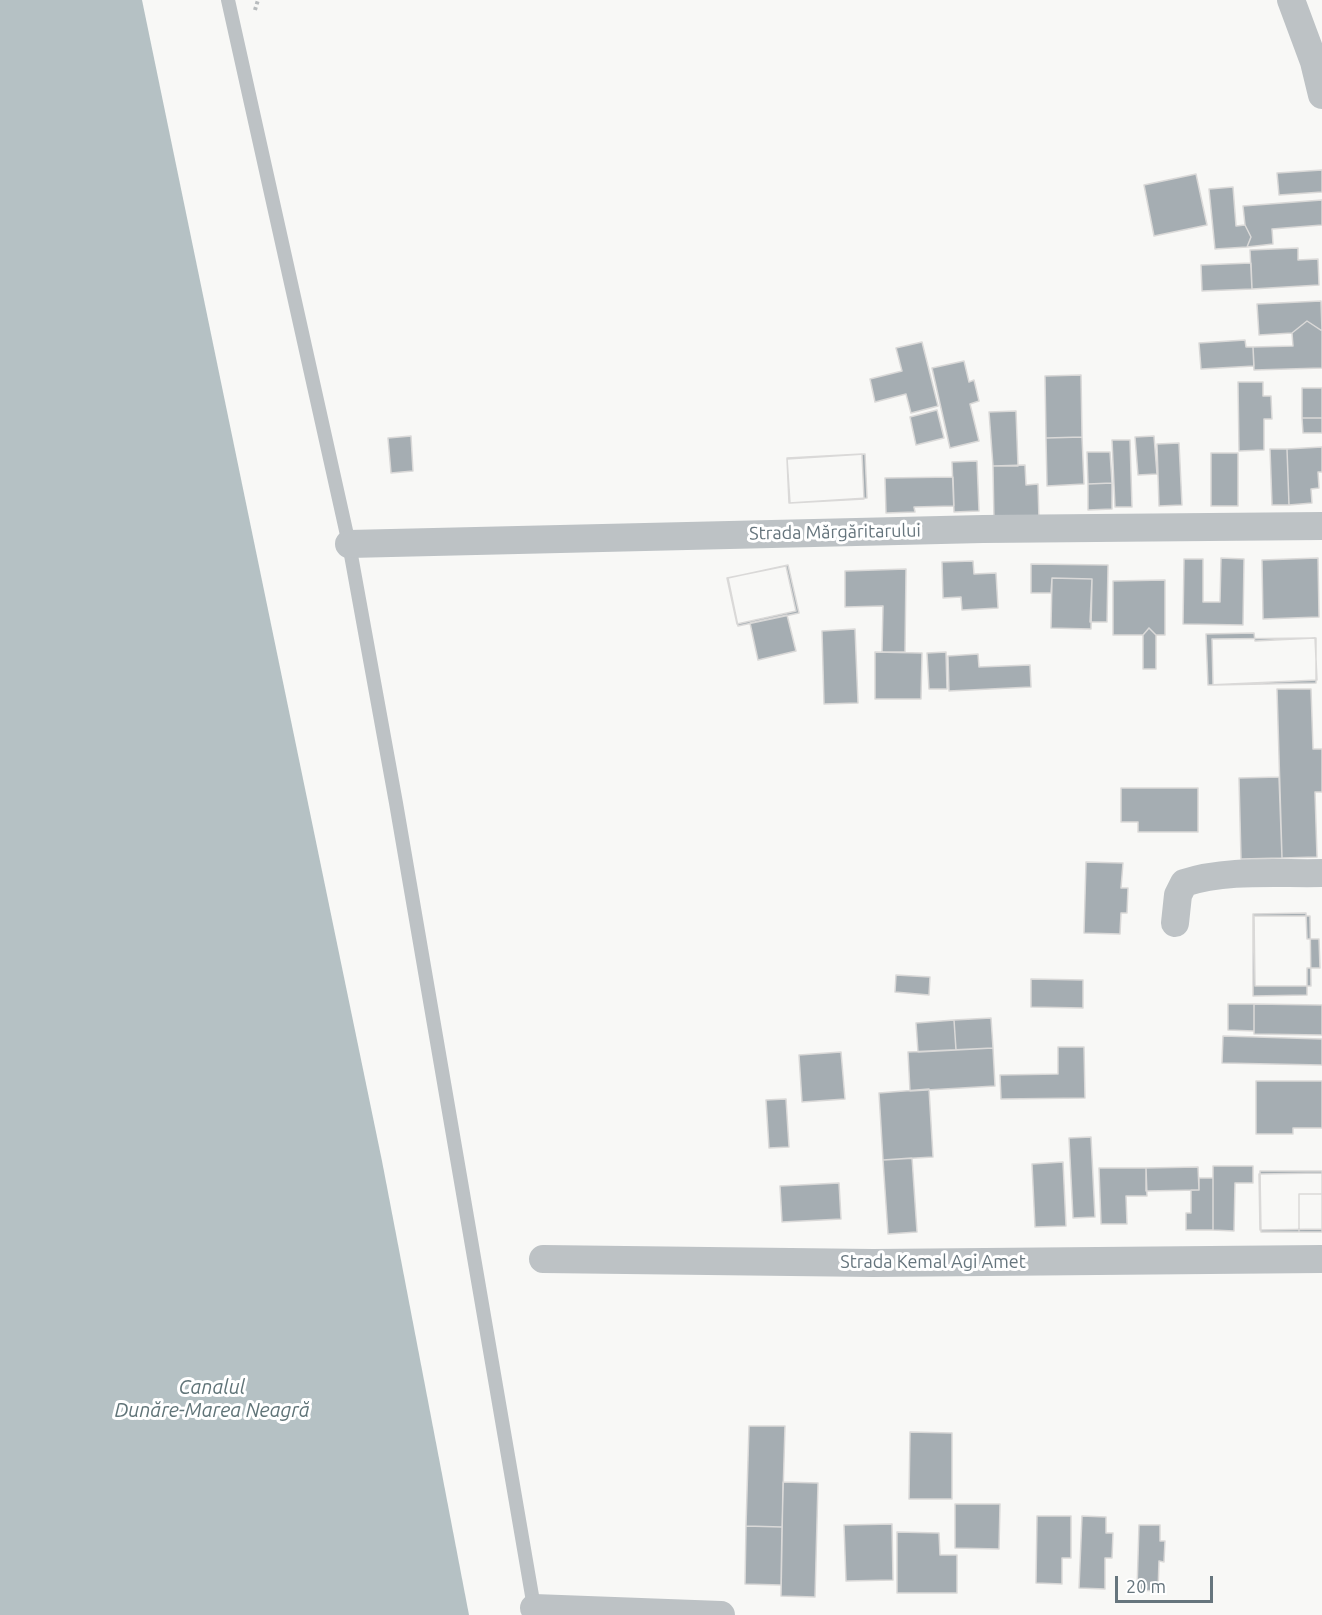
<!DOCTYPE html>
<html>
<head>
<meta charset="utf-8">
<style>
  body { margin:0 }
  #map { position:relative; width:1322px; height:1615px; overflow:hidden; background:#f8f8f6; font-family:Ubuntu,sans-serif }
  canvas { display:block }
  .scale { position:absolute; left:1115px; top:1576px; width:98px; height:27px; box-sizing:border-box; border:3px solid #66757d; border-top:0; padding-left:8px; font-size:18px; line-height:21px; white-space:nowrap; color:#66757d; -webkit-text-stroke:4px #fff; paint-order:stroke }
</style>
</head>
<body>
<div id="map">
<canvas width="1322" height="1615"></canvas>
<div class="scale">20 m</div>
</div>
<script>
const g = document.querySelector('canvas').getContext('2d');
g.lineJoin = 'round';
function fillPath(path, color) { g.fillStyle = color; g.fill(path, 'evenodd'); }
function strokePath(path, color, width, dash) { g.strokeStyle = color; g.lineWidth = width; g.lineCap = dash ? 'butt' : 'round'; g.setLineDash(dash || []); g.stroke(path); }
function drawText(font, color, halo, rows, align = 'center') {
  g.font = font + ' Ubuntu,sans-serif'; g.lineWidth = 6; g.setLineDash([]); g.textBaseline = 'middle'; g.strokeStyle = halo; g.fillStyle = color; for (const [text, x, y, turn = 0] of rows) {
    g.save(); g.translate(x, y); g.rotate((+turn || 0) * Math.PI / 180); g.textAlign = isNaN(turn) ? turn : align; if (halo) g.strokeText(text, 0, 0); g.fillText(text, 0, 0); g.restore();
  }
}
fillPath(new Path2D(`
  M0,0H142L382,1161L469,1615H0Z`), '#b5c1c4');
const building = new Path2D(`
  M1322,170V192L1279,195L1277,173Z
  M1196,174L1207,225L1154,236L1144,185Z
  M1233,187L1236,226L1245,225L1251,237L1247,247L1215,249L1209,189Z
  M1322,200V225L1272,229L1273,244L1247,247L1251,237L1245,225L1243,206Z
  M1298,248V260L1318,259L1319,285L1252,289L1250,250Z
  M1251,263L1252,289L1202,291L1201,265Z
  M1321,301L1322,331L1307,321L1292,333L1259,335L1257,304Z
  M1307,321L1322,331V368L1254,370L1253,347L1293,346L1292,333Z
  M1245,340L1246,347H1253L1254,366L1201,369L1199,343Z
  M922,342L938,406L911,413L906,394L875,402L870,379L902,371L896,348Z
  M964,361L969,382L974,380L979,401L970,404L979,441L950,448L932,368Z
  M1081,375L1082,437L1046,438L1045,376Z
  M1238,382H1263V396H1271L1272,419H1264V450L1239,451Z
  M1302,388H1322V418H1302Z
  M937,410L944,438L916,445L910,417Z
  M1016,411L1018,466H993L989,412Z
  M1302,418H1322V433H1303Z
  M411,436L413,471L391,473L388,438Z
  M1154,436L1157,474L1138,475L1135,437Z
  M1082,437L1084,484L1047,486L1046,438Z
  M1112,440H1130L1132,507H1115Z
  M1179,443L1182,505L1159,506L1157,444Z
  M1322,447V472H1318L1319,488L1311,489L1312,503L1289,505L1287,449Z
  M1270,449H1287L1289,505H1272Z
  M1087,452H1110L1112,483L1088,484Z
  M1211,453H1238V506H1211Z
  M862,454L864,499L790,503L787,458Z
  M865,454L867,498L789,503L787,459Z
  M977,461L979,511L954,512L952,462Z
  M1025,465L1026,485L1038,484L1039,521L994,523L993,466Z
  M953,477L954,506L914,507L915,512L886,513L885,478Z
  M1112,483V509L1088,510V484Z
  M1221,558L1244,559L1243,625L1183,624L1184,559H1203V602H1220Z
  M1318,558L1319,617L1263,619L1262,560Z
  M973,561L974,574L996,573L998,608L962,610L961,597L943,598L942,562Z
  M1031,564L1108,565L1107,622H1090L1092,579L1052,578L1051,593H1031Z
  M788,565L799,613L738,626L728,578Z
  M786,566L796,611L737,624L727,578Z
  M906,569L905,652H882L883,606L845,607V571Z
  M1052,578L1092,579L1091,629L1051,628Z
  M1165,580V635H1156L1149,628L1143,635H1113V581Z
  M787,615L796,651L758,660L750,623Z
  M1149,628L1156,635V669H1143V635Z
  M855,629L858,703L824,704L822,631Z
  M1254,633L1255,641L1315,638L1317,680L1208,685L1206,634Z
  M1316,638V683L1213,685L1212,639Z
  M875,652L922,653L921,699H875Z
  M946,652L947,689H929L927,653Z
  M978,654L979,667L1030,665L1031,687L949,691L948,656Z
  M1277,689H1311L1313,749H1322V792H1315L1317,857L1282,858Z
  M1279,777L1282,858L1241,859L1239,778Z
  M1121,788H1198V832H1138V822H1121Z
  M1086,862L1123,863L1121,888H1128L1127,913H1121L1120,934L1084,933Z
  M1306,913L1307,939H1319L1320,968H1307V995L1253,996V914Z
  M1254,916H1310L1311,986H1255Z
  M896,975L930,977L929,995L895,992Z
  M1031,979L1083,980V1008L1031,1007Z
  M1228,1004H1254V1031L1228,1030Z
  M1254,1004L1322,1005V1035L1254,1034Z
  M991,1018L993,1048L956,1050L954,1020Z
  M954,1020L956,1050L918,1052L916,1023Z
  M1223,1036L1322,1039V1065L1222,1063Z
  M1058,1047H1084L1085,1098L1001,1099L1000,1075L1058,1074Z
  M993,1048L995,1086L910,1091L908,1052Z
  M841,1052L845,1099L802,1102L799,1055Z
  M1256,1081H1322V1128H1293V1134H1256Z
  M929,1089L933,1157L883,1160L879,1093Z
  M786,1099L789,1147L769,1148L766,1100Z
  M1091,1137L1095,1217L1073,1218L1069,1138Z
  M912,1158L917,1232L888,1234L883,1160Z
  M1063,1162L1066,1226L1035,1227L1032,1164Z
  M1213,1166H1253V1183H1235L1234,1231L1213,1230Z
  M1198,1167L1199,1190L1146,1191V1168Z
  M1099,1168H1146L1147,1196H1126L1127,1224H1101Z
  M1260,1171H1322V1194H1299V1232H1261Z
  M1322,1173V1229L1260,1230L1259,1174Z
  M1199,1178H1213V1230H1186V1213H1191V1190H1199Z
  M839,1183L841,1219L782,1222L780,1186Z
  M1299,1194H1322V1232H1299Z
  M749,1426H785L782,1527L746,1526Z
  M910,1432L952,1433V1499H909Z
  M783,1482L818,1483L815,1597L781,1596Z
  M955,1504H1000L999,1549L955,1548Z
  M1037,1516H1071V1558H1062V1584L1036,1583Z
  M1082,1516L1106,1517V1533H1113L1112,1558H1105V1589L1079,1588Z
  M892,1524L893,1580L846,1581L844,1525Z
  M1139,1525H1160V1541H1165L1164,1562L1159,1561L1158,1591L1137,1590Z
  M746,1526L782,1527L781,1585L745,1584Z
  M897,1532L939,1533L940,1555H957V1593H897Z`);
fillPath(building, '#a5adb2');
strokePath(building, '#dad9d8', 1.5);
strokePath(new Path2D(`
  M255,10L258,0`), '#b8bcbe', 4, [3, 3]);
strokePath(new Path2D(`
  M228,0L349,544L396,803L535,1613`), '#bdc2c5', 14);
strokePath(new Path2D(`
  M1291,0L1314,62L1322,95
  M349,544L983,529L1322,526
  M1175,923L1178,895L1184,883C1227,869 1277,874 1322,873
  M543,1259L873,1263L1322,1259
  M534,1608L721,1615`), '#bdc2c5', 28);
drawText('18px', '#66757d', '#fff', [
  ["Strada Mărgăritarului",835,532,-1],
  ["Strada Kemal Agi Amet",933,1262]
]);
drawText('italic 20px', '#607478', '#fff', [
  ["Canalul",212,1387],
  ["Dunăre-Marea Neagră",212,1410]
]);
</script>
</body>
</html>
